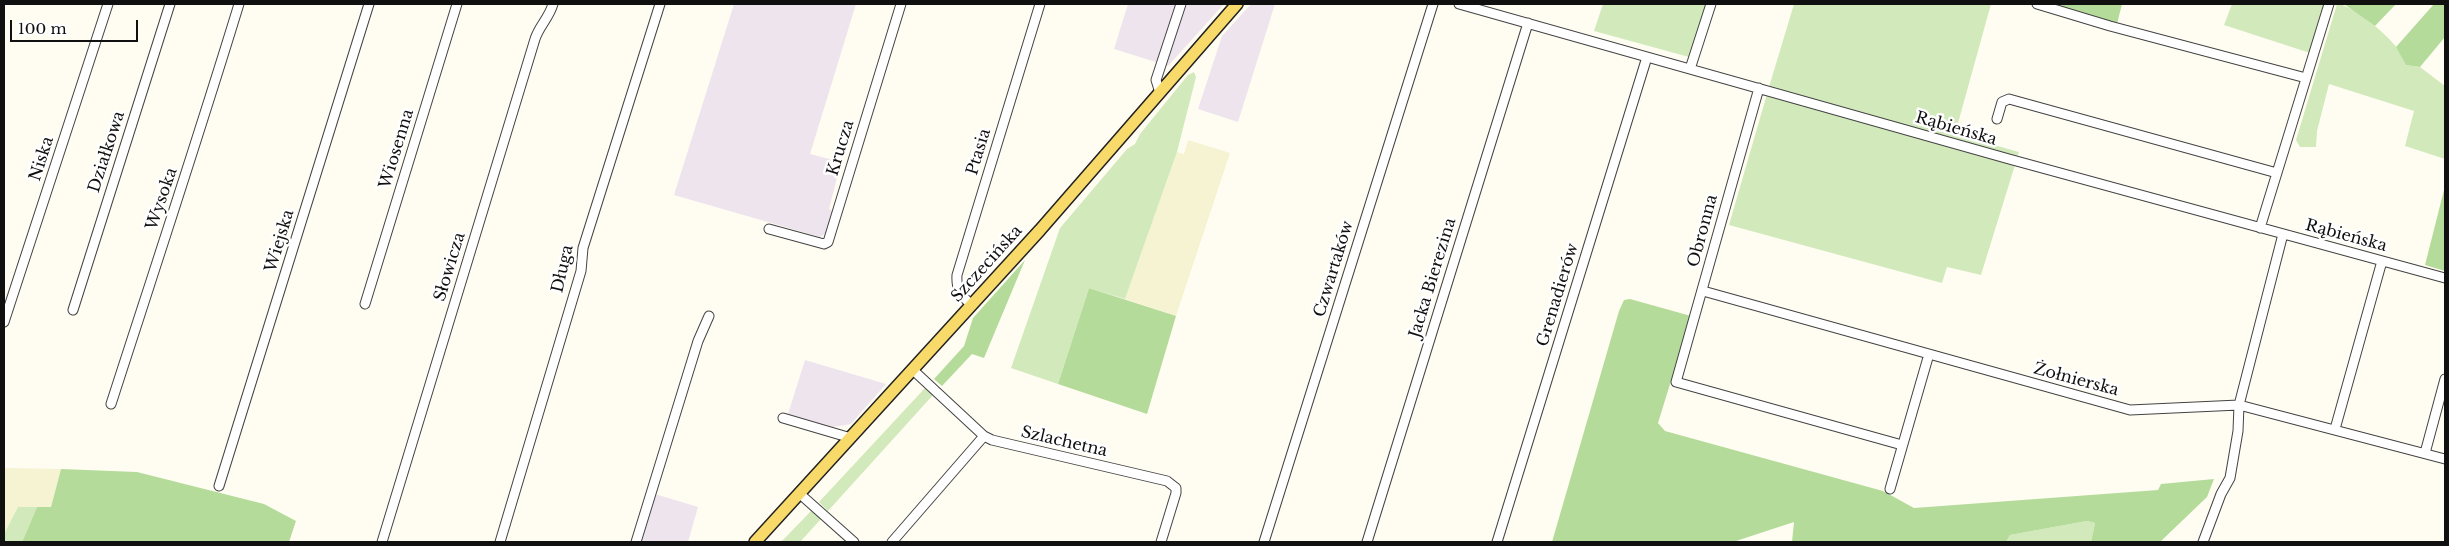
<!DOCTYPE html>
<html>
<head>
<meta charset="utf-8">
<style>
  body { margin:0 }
  #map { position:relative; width:2449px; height:546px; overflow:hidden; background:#fffdf2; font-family:"Libre Baskerville",serif }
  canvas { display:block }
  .frame { position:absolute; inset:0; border:5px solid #101010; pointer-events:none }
  .scale { position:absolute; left:10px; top:20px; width:128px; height:22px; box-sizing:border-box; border:2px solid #101010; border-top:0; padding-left:6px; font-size:15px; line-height:18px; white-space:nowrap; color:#101010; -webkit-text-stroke:4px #fff; paint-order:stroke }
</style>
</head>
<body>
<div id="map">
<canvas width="2449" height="546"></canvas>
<div class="frame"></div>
<div class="scale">100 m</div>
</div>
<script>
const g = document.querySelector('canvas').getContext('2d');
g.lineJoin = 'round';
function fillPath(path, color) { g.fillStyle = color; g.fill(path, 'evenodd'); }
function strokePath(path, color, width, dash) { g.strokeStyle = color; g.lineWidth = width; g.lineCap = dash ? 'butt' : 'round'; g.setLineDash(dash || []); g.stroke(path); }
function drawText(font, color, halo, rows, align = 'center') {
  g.font = font + ' "Libre Baskerville",serif'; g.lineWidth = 5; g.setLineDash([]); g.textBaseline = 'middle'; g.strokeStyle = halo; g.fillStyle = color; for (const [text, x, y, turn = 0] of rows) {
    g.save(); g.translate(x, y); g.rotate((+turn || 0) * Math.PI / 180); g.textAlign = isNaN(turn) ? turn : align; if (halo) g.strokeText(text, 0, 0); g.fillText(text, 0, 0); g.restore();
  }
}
fillPath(new Path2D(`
  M734,4H856L810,154L841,162L829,209L833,211L826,233L820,237L674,195Z
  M1128,4H1178L1159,63L1114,49Z
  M1184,4H1224L1168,66L1164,65Z
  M1251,4H1275L1238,122L1198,109L1222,36Z
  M805,360L886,384L851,424L833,427L788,414Z
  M655,494L698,507L688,542H640Z`), '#ede4ee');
fillPath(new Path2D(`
  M1188,140L1230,153L1176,316L1125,299L1177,152L1184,154Z
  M4,468L61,469L51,507H18L4,534Z`), '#f5f3d2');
fillPath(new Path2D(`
  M1603,4H1707L1689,57L1594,31Z
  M1794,4H1991L1955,134L2019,152L2017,157L1769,87Z
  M2232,4H2324L2310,53L2224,25Z
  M2337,4C2351,4 2388,35 2397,48C2400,53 2403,59 2406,65L2420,67L2445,86V159L2405,146L2414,111L2329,84L2317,131L2316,147H2300L2296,140Z
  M1194,72L1196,77L1177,152L1125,299L1089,288L1058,384L1011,368L1060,228L1127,149L1135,144L1140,134L1188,75Z
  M1767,94L2015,165L1981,275L1947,267L1942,283L1729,225Z
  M925,388L933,395L828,511L819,502Z
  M18,507H37L22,542H4V534Z
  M812,510L821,519L800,542H781Z
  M2087,521L2095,523L2091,542H2006L2010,535Z`), '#d2eabb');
fillPath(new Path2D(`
  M2051,4H2122L2117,24Z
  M2344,4H2396L2375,26Z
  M2434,4H2445V37L2420,67L2406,65L2396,47Z
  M2445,186V271L2425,265Z
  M1025,260L984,358L972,354L942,386L934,379L964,346L973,318Z
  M1089,288L1176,316L1147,414L1058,384Z
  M1630,299L1691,316L1658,423L1665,431L1883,491L1914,508L2158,490L2161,484L2214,479L2207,497L2160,542H2091L2095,523L2087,521L2010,535L2006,542H1792L1794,522L1733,542H1552L1619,311L1624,300Z
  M61,469L137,472L264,504L296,521L289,542H22L37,507H51Z`), '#b5db9b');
const minor = new Path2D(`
  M1459,4L2009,159L2445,278
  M2037,4L2110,26L2306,78
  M1690,69L1711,4
  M1759,88L1676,382L1902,445
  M1160,93L1156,80L1181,4
  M1997,119L2002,102L2009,99L2277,173
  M2260,228L2329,4
  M769,229L824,244L828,242L901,4
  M1703,291L2130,410L2239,405L2445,459
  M365,304L457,4
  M972,305C961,296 956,290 957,275L1040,4
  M73,310L170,4
  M4,322L108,4
  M913,370L984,436L992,440L1167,481L1176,488V493L1161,542
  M111,404C154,271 198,138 239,4
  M783,418L851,438
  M2335,429L2382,261
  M2425,453L2445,379
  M219,486L369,4
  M1890,489L1929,354
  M800,494L854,542
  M382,542L535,39C539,26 549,18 553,4
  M500,542L581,271L583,248L660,4
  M636,542L698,341L709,316
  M892,542L984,436
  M1264,542L1433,4
  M1367,542L1528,23
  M1497,542L1647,57
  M2203,542L2221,494L2230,478L2238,431L2239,405L2283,234`);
const major = new Path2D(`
  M755,542L1040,230L1237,4`);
strokePath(minor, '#434343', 11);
strokePath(major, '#212121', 14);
strokePath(minor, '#fff', 9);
strokePath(major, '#f8da6a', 11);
drawText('16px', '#101010', '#fff', [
  ["Rąbieńska",1956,129,16],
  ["Krucza",841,148,-73],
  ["Wiosenna",397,149,-73],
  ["Działkowa",107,152,-72],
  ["Ptasia",979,152,-73],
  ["Niska",42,159,-72],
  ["Wysoka",162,199,-71],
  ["Obronna",1703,231,-75],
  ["Rąbieńska",2346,236,15],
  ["Wiejska",280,241,-73],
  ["Szczecińska",987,264,-48],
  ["Słowicza",450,267,-73],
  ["Długa",563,269,-77],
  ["Czwartaków",1334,269,-73],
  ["Jacka Bierezina",1433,278,-73],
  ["Grenadierów",1558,295,-73],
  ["Żołnierska",2076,380,15],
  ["Szlachetna",1064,442,13]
]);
</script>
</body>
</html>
